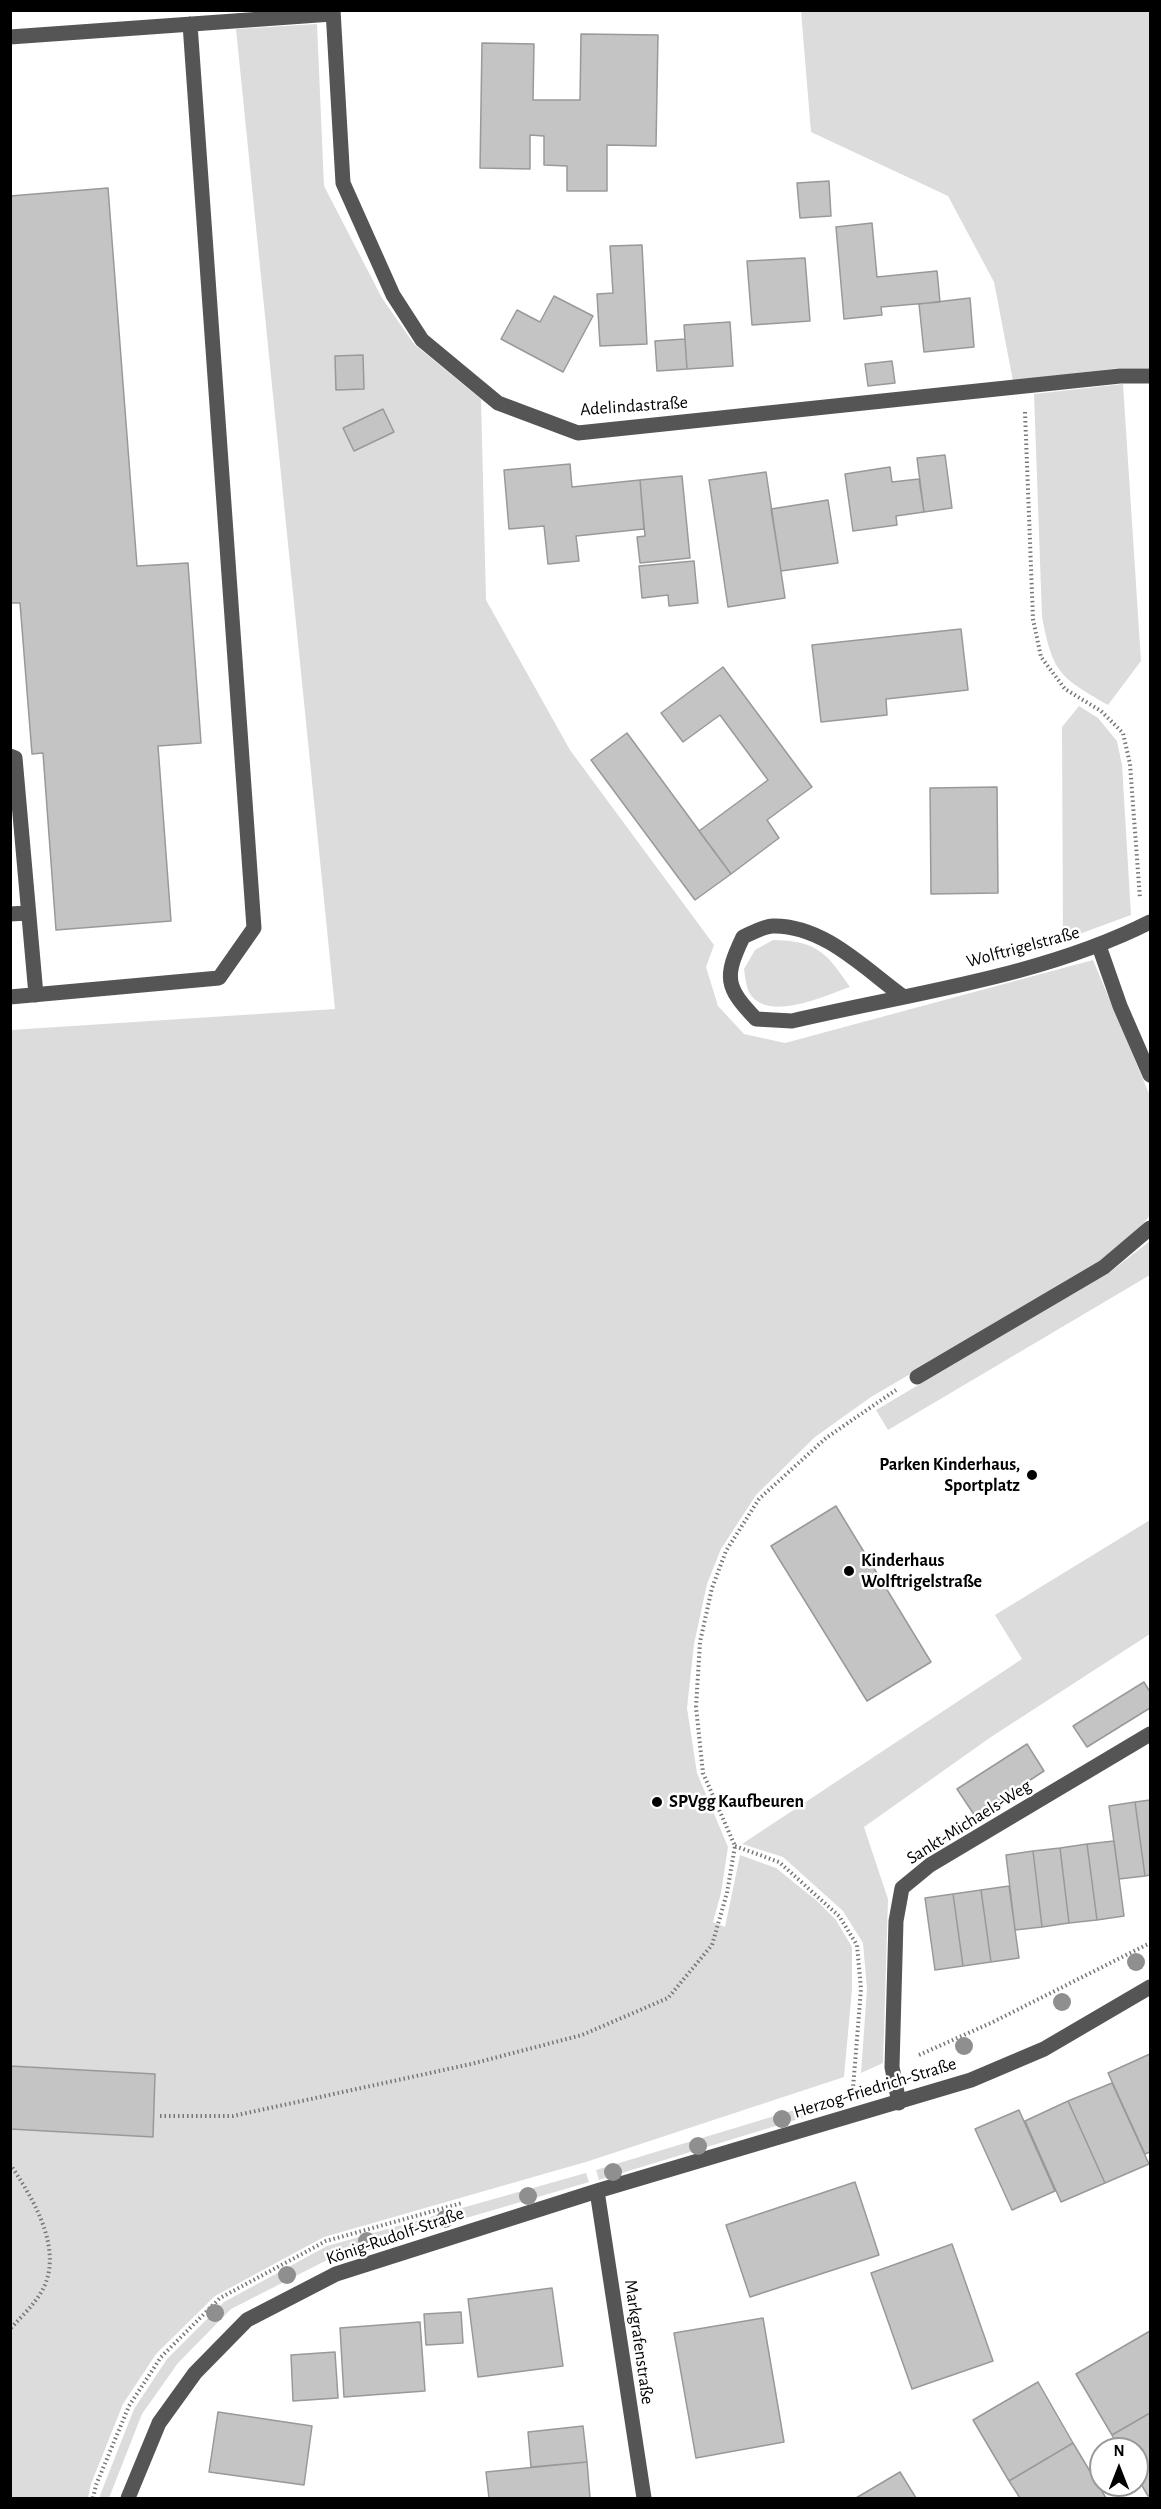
<!DOCTYPE html>
<html>
<head>
<meta charset="utf-8">
<style>
  body { margin:0 }
  #map { position:relative; width:1161px; height:2509px; overflow:hidden; background:#fff; font-family:"Alegreya Sans",sans-serif }
  canvas { display:block }
  .frame { position:absolute; inset:0; border:12px solid #000; pointer-events:none }
  .north { position:absolute; left:1089px; top:2437px; width:60px; height:60px; box-sizing:border-box; background:#fff; border:2px solid #999; border-radius:50%; rotate:0deg; font-size:16px; font-weight:700; line-height:24px; text-align:center; color:#000 }
  .north::after { content:''; display:block; margin:auto; width:21px; height:27px; background:#000; clip-path:polygon(50% 0,100% 100%,50% 72%,0 100%) }
</style>
</head>
<body>
<div id="map">
<canvas width="1161" height="2509"></canvas>
<div class="frame"></div>
<div class="north">N</div>
</div>
<script>
const g = document.querySelector('canvas').getContext('2d');
g.lineJoin = 'round';
function fillPath(path, color) { g.fillStyle = color; g.fill(path, 'evenodd'); }
function strokePath(path, color, width, dash) { g.strokeStyle = color; g.lineWidth = width; g.lineCap = dash ? 'butt' : 'round'; g.setLineDash(dash || []); g.stroke(path); }
function drawText(font, color, halo, rows, align = 'center') {
  g.font = font + ' "Alegreya Sans",sans-serif'; g.lineWidth = 5; g.setLineDash([]); g.textBaseline = 'middle'; g.strokeStyle = halo; g.fillStyle = color; for (const [text, x, y, turn = 0] of rows) {
    g.save(); g.translate(x, y); g.rotate((+turn || 0) * Math.PI / 180); g.textAlign = isNaN(turn) ? turn : align; if (halo) g.strokeText(text, 0, 0); g.fillText(text, 0, 0); g.restore();
  }
}
fillPath(new Path2D(`
  M801,11H1150V368H1119L1013,381L994,282L948,196L811,132Z
  M317,24L324,186L382,298L414,344L481,399L486,600L570,750L714,945L706,967L718,1006L744,1034L785,1043L1093,960L1150,1096V1215L1136,1233L1100,1263L871,1397L815,1437L756,1495L721,1549L707,1584L694,1644L687,1708L697,1773L728,1847L721,1893L713,1922L725,1927L740,1855L776,1868L817,1901L836,1920L852,1947V1989L844,2077L589,2161L324,2237L215,2296L156,2354L123,2404L91,2484L88,2498H11V1030L335,1009L236,29Z
  M1123,384L1141,661L1108,705C1060,677 1053,674 1042,617L1034,394Z
  M1079,706L1098,718L1117,741L1122,765L1131,915L1063,940L1062,727Z
  M773,940C817,941 826,952 850,987C826,995 767,1024 749,992C746,986 745,976 744,969L755,950Z
  M1150,1241V1275L888,1430L876,1410L1110,1272Z
  M1150,1520V1634L991,1737L864,1827L888,1899L883,2063L861,2073L867,1989L863,1943L843,1911L783,1857L742,1844L1022,1659L995,1615Z
  M844,2095L841,2106L599,2180L596,2170Z
  M586,2173L589,2182L333,2257L231,2309L178,2363L142,2414L109,2498H99L134,2409L167,2359L224,2302L327,2246Z`), '#dcdcdc');
const building = new Path2D(`
  M581,34L658,35L656,146L607,145V191H567V166L544,165V136L530,135V169L480,168L482,43L534,44L533,100H580Z
  M829,181L831,216L800,218L797,183Z
  M108,188L137,566L188,563L201,743L158,746L171,921L56,930L43,753L32,754L20,603H10V196Z
  M872,223L877,277L937,271L940,302L881,307L882,315L844,319L836,227Z
  M642,245L647,344L600,346L597,294L613,293L610,246Z
  M805,258L810,321L752,325L747,261Z
  M554,296L593,316L563,372L501,339L517,310L540,322Z
  M970,298L974,347L924,352L919,304Z
  M730,322L733,366L687,369L684,325Z
  M685,339L687,369L657,371L655,341Z
  M363,355L364,389L336,390L335,356Z
  M892,361L895,383L868,386L865,364Z
  M383,409L394,432L354,451L343,428Z
  M945,455L952,508L924,512L917,458Z
  M570,464L572,487L640,480L644,529L576,536L579,561L548,564L544,526L509,529L504,470Z
  M890,467L892,482L919,479L924,512L896,516L897,525L853,531L845,474Z
  M766,472L785,598L728,607L709,480Z
  M682,476L690,558L640,563L637,537L645,536L640,480Z
  M828,500L838,563L781,571L771,509Z
  M694,561L698,603L669,606L668,595L642,598L639,566Z
  M961,629L968,690L886,699L887,715L821,722L812,645Z
  M723,667L812,787L767,820L779,838L731,874L699,831L768,780L720,715L683,742L661,713Z
  M627,733L731,874L695,900L591,760Z
  M997,787L998,893L931,894L930,788Z
  M836,1506L931,1662L867,1701L771,1546Z
  M1144,1682L1150,1692V1708L1087,1747L1073,1726Z
  M1027,1744L1044,1771L975,1816L957,1789Z
  M1150,1800V1875L1145,1876L1135,1802Z
  M1135,1802L1145,1876L1119,1879L1109,1806Z
  M1114,1841L1124,1916L1097,1920L1087,1844Z
  M1087,1844L1097,1920L1069,1923L1060,1848Z
  M1060,1848L1069,1923L1042,1927L1033,1851Z
  M1033,1851L1042,1927L1015,1930L1006,1855Z
  M1009,1886L1019,1958L991,1962L981,1890Z
  M981,1890L991,1962L963,1966L953,1894Z
  M953,1894L963,1966L935,1970L925,1898Z
  M1150,2054V2152L1145,2154L1108,2073Z
  M10,2066L155,2074L153,2137L10,2129Z
  M1112,2083L1149,2164L1105,2183L1068,2101Z
  M1068,2101L1105,2183L1061,2202L1025,2121Z
  M1019,2110L1055,2191L1012,2210L975,2129Z
  M855,2182L879,2255L750,2297L726,2225Z
  M952,2244L993,2361L912,2389L871,2273Z
  M552,2288L563,2366L478,2377L468,2299Z
  M461,2312L463,2343L426,2345L424,2314Z
  M763,2318L784,2442L696,2458L674,2333Z
  M420,2322L425,2391L344,2397L340,2328Z
  M1150,2331V2413L1112,2435L1076,2374Z
  M335,2352L338,2398L293,2401L291,2355Z
  M1038,2382L1073,2443L1009,2481L973,2420Z
  M218,2412L312,2426L304,2485L209,2472Z
  M1150,2413V2495L1148,2496L1137,2477V2449H1120L1112,2435Z
  M583,2426L587,2462L531,2467L528,2432Z
  M1073,2443L1106,2498H1020L1009,2481Z
  M587,2462L590,2498H489L486,2472Z
  M900,2472L916,2498H856Z`);
fillPath(building, '#c4c4c4');
strokePath(building, '#999', 1.5);
strokePath(new Path2D(`
  M1025,412L1033,619L1041,657L1065,689L1101,711L1123,733L1130,764L1140,899
  M735,1846L779,1862L839,1916L857,1945L861,1989L853,2088
  M919,2055L993,2022L1150,1943
  M160,2116H233L471,2064L582,2035L668,1998L712,1945L727,1893L735,1846L703,1773L696,1707L700,1642L712,1588L726,1551L759,1499L826,1438L896,1390
  M10,2164C32,2197 64,2248 43,2289C35,2304 21,2317 10,2329
  M93,2498L96,2485L129,2406L161,2357L220,2298L326,2241L462,2203`), '#777', 4, [1.5, 3]);
strokePath(new Path2D(`
  M333,10L343,183L393,295L422,340L498,403L578,433L1120,376H1150
  M10,37L332,14
  M10,756L15,758L36,995
  M10,914L28,913
  M1099,946L1120,1006L1150,1075
  M901,995C864,968 823,925 773,926C764,926 752,933 743,937C724,977 725,987 756,1019L792,1021C911,993 1041,977 1150,922
  M10,997L219,978L254,928L190,24
  M917,1377L1104,1267L1150,1228
  M899,2103L892,2067L896,1921L902,1888L930,1865L1150,1734
  M597,2191L644,2498
  M128,2498L159,2423L195,2373L247,2320L336,2274L597,2191L971,2080L1044,2049L1150,1987`), '#555', 15);
g.fillStyle = '#8f8f8f';
for (const [x, y] of [
  [1136,1962],
  [1062,2002],
  [964,2046],
  [782,2119],
  [698,2146],
  [613,2172],
  [528,2196],
  [445,2219],
  [367,2241],
  [287,2275],
  [215,2313]
]) { g.beginPath(); g.arc(x, y, 9, 0, 2 * Math.PI); g.fill(); }
for (const [x, y, r, color] of [
  [1032,1475,6,"#000"],
  [849,1571,6,"#000"],
  [657,1802,6,"#000"]
]) { const dot = new Path2D(); dot.arc(x, y, r, 0, 2 * Math.PI); g.fillStyle = color; g.fill(dot); strokePath(dot, '#fff', 2); }
drawText('18px', '#000', '#fff', [
  ["Adelindastraße",634,406,-4],
  ["Wolftrigelstraße",1023,947,-15],
  ["Sankt-Michaels-Weg",969,1822,-32],
  ["Herzog-Friedrich-Straße",875,2088,-17],
  ["König-Rudolf-Straße",395,2236,-19],
  ["Markgrafenstraße",639,2342,82]
]);
drawText('bold 18px', '#000', '#fff', [
  ["Parken Kinderhaus,",1020,1465,"right"],
  ["Sportplatz",1020,1486,"right"],
  ["Kinderhaus",861,1561],
  ["Wolftrigelstraße",861,1582],
  ["SPVgg Kaufbeuren",669,1802]
], 'left');
</script>
</body>
</html>
